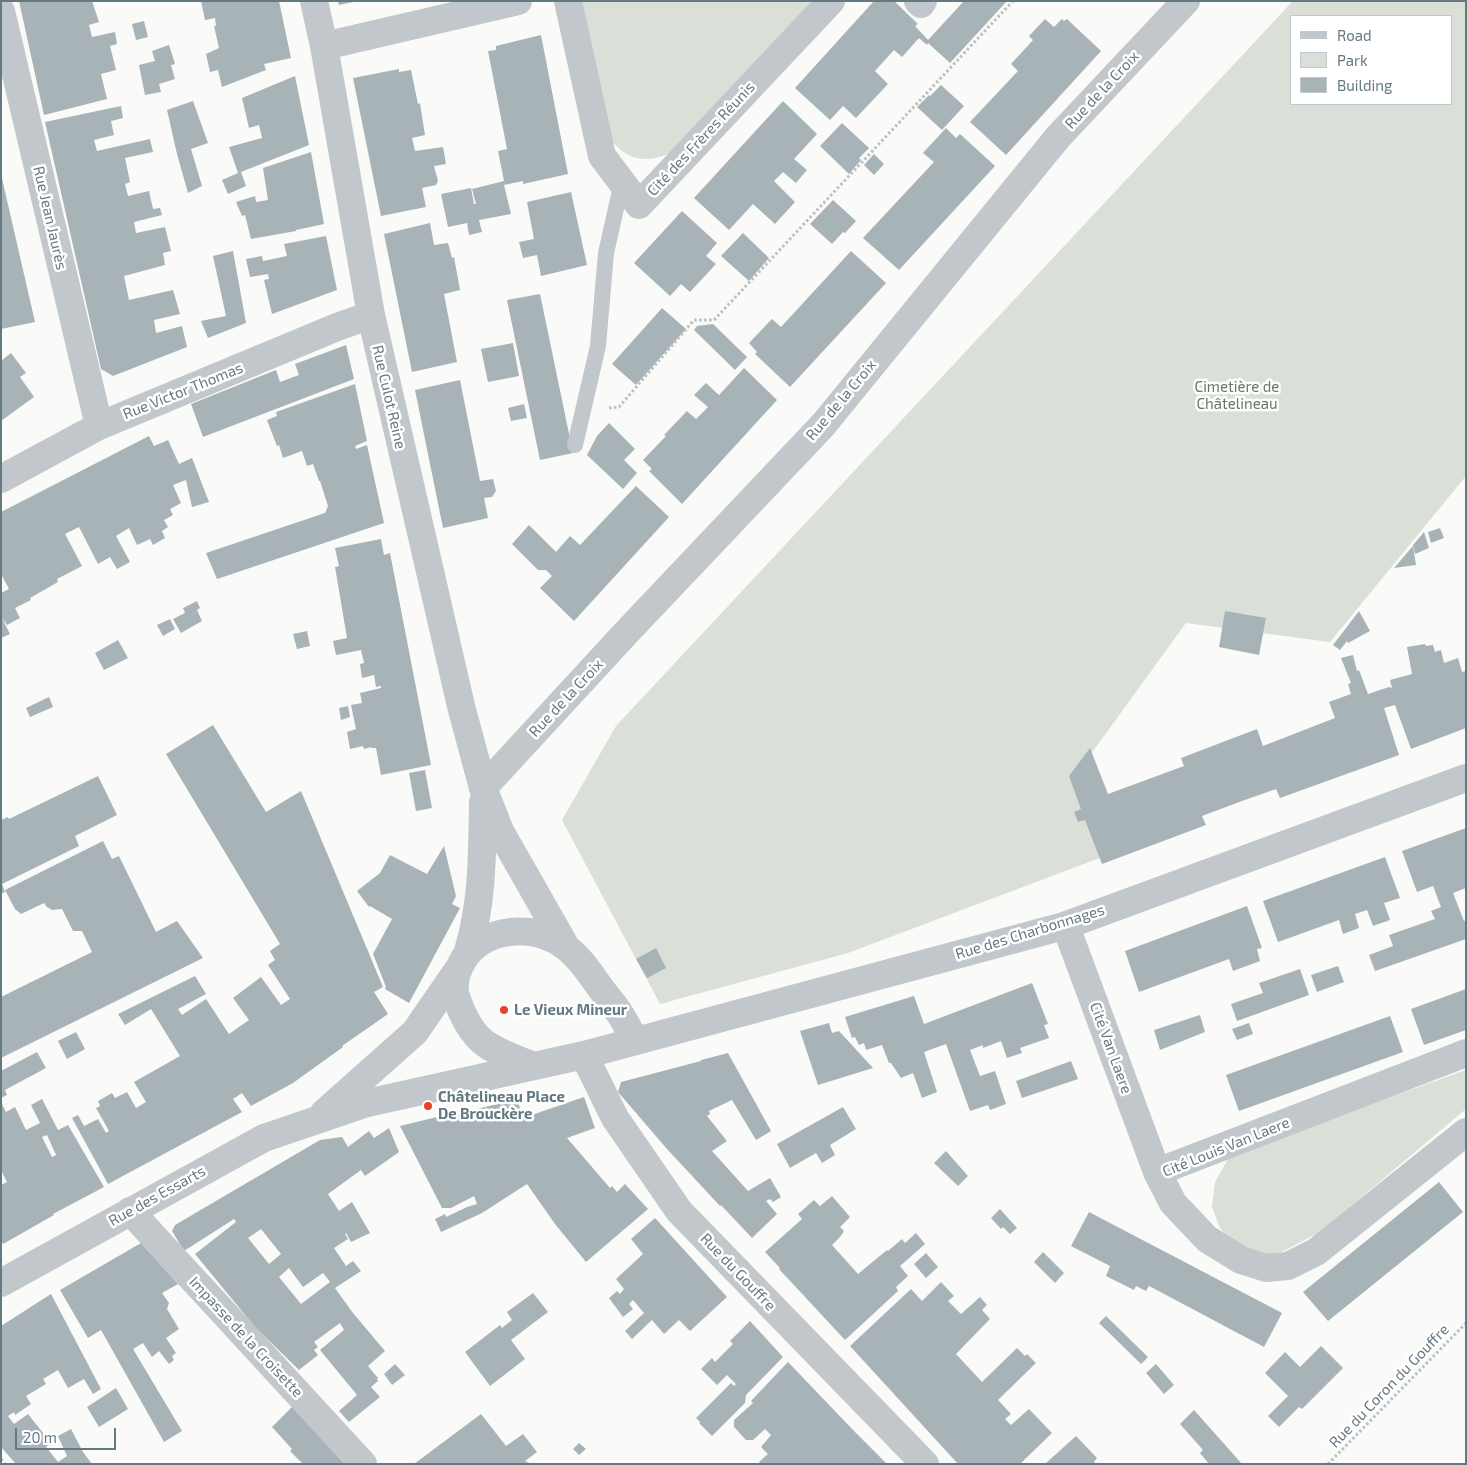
<!DOCTYPE html>
<html>
<head>
<meta charset="utf-8">
<style>
  body { margin:0 }
  #map { position:relative; width:1467px; height:1465px; overflow:hidden; background:#fafaf8; font-family:"Exo 2",sans-serif }
  canvas { display:block }
  .frame { position:absolute; inset:0; border:2px solid #657983; pointer-events:none }
  .legend { position:absolute; left:1290px; top:15px; width:162px; height:90px; box-sizing:border-box; background:#fff; border:1px solid #c1c9cd; margin:0; padding:6px 9px; list-style:none; font-size:15px; color:#657983 }
  .legend li { display:flex; align-items:center; gap:10px; height:25px }
  .legend b { width:25px; border:1px solid #c1c9cd }
  .scale { position:absolute; left:15px; top:1428px; width:101px; height:22px; box-sizing:border-box; border:2px solid #657983; border-top:0; padding-left:6px; font-size:15px; line-height:18px; white-space:nowrap; color:#657983; -webkit-text-stroke:4px #fff; paint-order:stroke }
</style>
</head>
<body>
<div id="map">
<canvas width="1467" height="1465"></canvas>
<div class="frame"></div>
<ul class="legend">
<li><b style="height:6px;background:#c1c7ca"></b>Road</li>
<li><b style="height:14px;background:#dadfd7"></b>Park</li>
<li><b style="height:14px;background:#a8b3b7"></b>Building</li>
</ul>
<div class="scale">20 m</div>
</div>
<script>
const g = document.querySelector('canvas').getContext('2d');
g.lineJoin = 'round';
function fillPath(path, color) { g.fillStyle = color; g.fill(path, 'evenodd'); }
function strokePath(path, color, width, dash) { g.strokeStyle = color; g.lineWidth = width; g.lineCap = dash ? 'butt' : 'round'; g.setLineDash(dash || []); g.stroke(path); }
function drawText(font, color, halo, rows, align = 'center') {
  g.font = font + ' "Exo 2",sans-serif'; g.lineWidth = 5; g.setLineDash([]); g.textBaseline = 'middle'; g.strokeStyle = halo; g.fillStyle = color; for (const [text, x, y, turn = 0] of rows) {
    g.save(); g.translate(x, y); g.rotate((+turn || 0) * Math.PI / 180); g.textAlign = isNaN(turn) ? turn : align; if (halo) g.strokeText(text, 0, 0); g.fillText(text, 0, 0); g.restore();
  }
}
fillPath(new Path2D(`
  M581,1H812L678,149C648,166 624,162 606,132Z
  M1293,1H1466V476L1330,642L1186,623L1075,776L1105,856L848,953L660,1004L562,820L616,726ZM1291,16H1451V104H1291Z
  M1466,1070V1109L1320,1232L1272,1257L1233,1243L1220,1228L1212,1207L1215,1182L1228,1159L1250,1147Z`), '#dadfd7');
fillPath(new Path2D(`
  M19,1H92L99,22L89,25L92,37L115,32L117,44L110,46L116,70L101,74L107,99L44,115Z
  M201,1H279L291,58L264,64L266,70L222,87L218,70L210,72L206,54L219,48L214,26H216L215,18L205,20Z
  M338,1H353V2L339,5Z
  M874,1H894L918,24L915,26L928,40L964,1H1007L950,63L928,43L927,45L919,38L902,57L894,50L875,71L888,84L856,118L843,106L830,120L795,88Z
  M1045,19L1054,27L1062,19L1064,21L1067,19L1101,51L1006,155L970,122L1018,71L1011,64L1033,40L1029,36Z
  M144,21L148,37L136,40L132,24Z
  M541,35L568,174L523,184V181L504,185L511,214L479,220L482,232L469,235L467,223L448,227L441,194L471,188L474,204H476L472,189L504,181L498,151L507,149L488,51L496,50V46Z
  M169,45L175,64L171,65L175,79L159,84L161,92L145,95L139,65L155,61L152,51Z
  M399,69V72L411,70L418,104L420,103L425,135L412,138L415,151L443,147L446,164L434,166L438,181L436,185L422,188L426,207L381,216L353,78Z
  M295,76L309,145L241,172L246,186L228,194L222,180L238,173L229,147L262,138L259,125L249,128L242,98Z
  M941,85L964,106L942,130L917,107L929,95L930,96Z
  M193,101L208,143L191,149L202,186L188,193L177,154L167,110Z
  M783,101L817,134L794,159L807,170L796,183L783,172L774,181L795,202L775,224L753,204L729,230L694,198Z
  M121,106L123,118L111,121L114,135L94,140L97,151L150,139L153,152L125,158L130,182L125,184L128,196L149,191L153,209L160,208L162,215L134,222L136,233L165,227L171,251L163,253L165,265L124,276L129,300L173,290L180,314L154,320L156,333L182,326L187,347L113,376L101,369L45,122Z
  M842,123L869,148L859,158L861,160L849,174L820,146Z
  M946,128L956,138L960,134L995,166L899,270L863,238L934,162L923,153Z
  M311,152L324,224L296,230V231L251,239L245,215L242,216L236,202L255,196L256,202L268,200L263,168Z
  M874,154L884,164L874,175L864,165Z
  M1,174L35,322L1,329Z
  M571,192L587,265L541,276L537,255L523,258L519,242L534,239L527,202Z
  M833,200L856,221L845,233L843,232L832,244L810,224Z
  M682,211L717,243L706,256L716,264L690,292L681,284L670,296L634,263Z
  M430,223L434,245L448,243L452,258L454,257L460,290L444,294L457,362L412,372L384,234Z
  M743,233L769,258L749,281L721,256Z
  M326,236L337,290L272,314L264,280L269,279L268,274L250,277L246,259L262,256L263,261L287,256L284,244Z
  M233,251L246,323L208,338L201,321L226,316L213,256Z
  M851,251L886,283L790,387L755,354L757,352L749,343L772,319L781,327Z
  M540,294L573,453L540,460L507,300Z
  M662,308L686,329L636,385L612,364Z
  M713,324L747,357L735,370L694,330L697,326Z
  M513,343L519,376L488,382L481,349Z
  M346,345L354,379L203,437L191,404L276,370L280,382L299,375L295,364Z
  M11,353L26,373L20,377L34,397L1,421V361Z
  M744,368L777,400L682,504L649,471L652,469L643,460L666,436L664,435L687,411L696,419L708,407L694,395L706,383L719,395Z
  M460,380L480,481L493,479L496,491L492,497L484,498L488,518L443,528L415,390Z
  M355,384L367,441L355,446L356,449L367,445L384,523L217,579L206,553L325,513L328,506L320,481H319L313,464L307,466L302,451L283,458L279,445L277,446L267,420L277,416L276,412Z
  M524,404L527,418L511,421L508,408Z
  M609,423L635,449L624,460L637,473L623,489L587,455L597,436Z
  M149,436L154,446L168,440L179,464L192,458L209,502L192,507L186,480L173,485L181,503L170,509L173,515L164,520L168,527L162,531L165,538L153,545L150,539L137,545L129,528L116,536L130,562L117,569L110,557L98,564L79,527L65,534L82,566L57,579L58,582L30,598L31,600L15,608L20,618L7,625L2,618L10,634L1,638V593L9,589L1,574V512Z
  M636,486L669,517L574,621L540,588L552,576L546,570H538L512,544L529,525L556,552L570,536L580,545Z
  M1440,528L1444,538L1431,543L1428,532Z
  M1424,532L1429,548L1415,554L1413,545Z
  M381,539L384,555L390,553L431,765L381,775L376,748H371V747L364,749L363,746L350,749L347,732L356,729L351,705L362,703L360,693L381,688V686L376,687L374,675L362,678L360,664L364,663L361,650L336,655L333,641L347,638L335,567L339,566L335,548Z
  M1413,546L1416,565L1394,568Z
  M197,601L200,608L197,610L202,621L181,633L173,619L185,613L183,608Z
  M1225,611L1266,618L1259,655L1219,647Z
  M1359,611L1370,631L1348,643L1347,641L1340,650L1333,645Z
  M170,619L175,629L163,636L157,625Z
  M307,631L310,646L297,649L293,634Z
  M118,640L128,658L104,670L95,653Z
  M1425,644L1426,646L1433,645L1435,652L1441,650L1444,663L1458,658L1462,672L1466,671V728L1411,749L1395,705L1384,708L1399,755L1280,798L1276,789L1242,801L1202,816L1206,825L1102,864L1085,820L1078,822L1074,812L1081,809L1069,776L1090,748L1108,794L1184,766L1181,758L1257,729L1263,746L1335,718L1329,702L1351,694L1348,684L1351,683L1341,658L1353,655L1357,671L1359,670L1368,694L1389,687L1392,688L1390,680L1412,674L1407,647Z
  M49,697L53,707L30,717L26,708Z
  M348,706L350,717L341,720L339,708Z
  M213,725L266,812L301,791L383,987L374,992L388,1014L342,1046L343,1047L293,1083L251,1106L242,1093L233,1099L242,1112L108,1184L72,1118L78,1115L84,1126L98,1119L106,1133L109,1131L96,1108L100,1106L98,1101L112,1093L115,1098L127,1092L136,1108L146,1102L134,1082L180,1056L151,1009L125,1025L118,1014L195,976L206,994L178,1009L182,1015L206,999L229,1034L249,1020L233,998L261,977L281,1005L290,999L268,965L275,960L270,951L280,944L166,754Z
  M425,770L432,808L416,811L409,773Z
  M98,776L117,815L75,836L79,846L2,884L5,892L1,894V820L8,817L9,819Z
  M1466,828V888L1453,893L1464,921L1466,920V939L1375,971L1369,955L1393,946L1389,935L1435,919L1431,911L1441,907L1433,886L1417,892L1402,851Z
  M103,841L112,859L119,856L156,932L177,921L203,958L1,1058V997L92,952L82,931H73L62,909L52,910L47,907L44,903L21,914L15,909L5,890Z
  M444,846L456,896L452,904L460,908L409,1003L385,989L386,987L373,954L392,919L370,906L369,907L357,891L380,873L390,855L427,874Z
  M1385,857L1400,898L1384,903L1390,920L1373,926L1367,910L1355,914L1359,928L1343,934L1339,920L1278,942L1263,901Z
  M1247,906L1262,948L1257,949L1260,961L1233,971L1229,959L1139,992L1125,951Z
  M656,948L666,968L647,978L636,959Z
  M1338,966L1344,982L1317,992L1311,975Z
  M1300,969L1309,995L1237,1021L1231,1004L1263,993L1259,983Z
  M1032,983L1048,1024L1044,1025L1049,1038L1020,1048L1022,1053L1007,1058L1001,1041L983,1048V1045L970,1050L980,1076L995,1071L1006,1104L990,1110L988,1105L970,1111L946,1044L924,1052L937,1092L922,1098L913,1073L901,1078L891,1063H889L882,1045L866,1050L864,1043L859,1045L855,1037L852,1038L845,1017L914,996L924,1024Z
  M1466,989V1030L1424,1045L1411,1009Z
  M1200,1015L1205,1032L1160,1050L1154,1030Z
  M1390,1016L1403,1052L1239,1111L1226,1075Z
  M829,1023L832,1033L839,1031L873,1068L818,1085L800,1031Z
  M1249,1023L1253,1034L1237,1040L1232,1029Z
  M76,1032L85,1049L67,1059L58,1041Z
  M37,1052L46,1068L5,1090L7,1095L1,1098V1071Z
  M728,1053L771,1131L756,1140L732,1100L709,1111L710,1114L707,1116L727,1141L712,1151L748,1191L770,1178L781,1197L773,1202L770,1199L766,1201L777,1214L752,1238L721,1205L720,1206L667,1149L618,1092L621,1082L701,1061V1060Z
  M1071,1061L1078,1079L1022,1098L1016,1081Z
  M584,1097L595,1128L567,1138L610,1188L612,1186L617,1192L625,1184L648,1209L586,1262L555,1224L527,1184L482,1213L441,1232L435,1219L445,1214L446,1217L467,1207L477,1204L474,1196L451,1208H442L400,1126L437,1117V1119L517,1099L523,1118Z
  M42,1099L58,1130L68,1125L104,1187L53,1214L54,1215L3,1244L1,1240V1185L7,1182L1,1170V1102L6,1112L15,1107L26,1130L40,1123L31,1105ZM47,1135L56,1155L52,1157L42,1137Z
  M843,1107L856,1129L830,1145L835,1155L822,1163L816,1153L790,1168L777,1144Z
  M389,1128L399,1152L365,1176L361,1170L328,1194L339,1211L352,1202L370,1233L351,1242L346,1233L345,1234L348,1239L334,1248L346,1266L353,1261L361,1271L335,1288L353,1313L385,1351L368,1366L378,1378L377,1379L378,1381L371,1387L380,1397L349,1422L339,1411L357,1395L320,1350L344,1330L340,1323L314,1342L318,1347L314,1350L318,1355L299,1370L255,1327L195,1254L236,1222L234,1219L184,1251L172,1231L175,1225L320,1140L342,1137L348,1147L369,1131L374,1138ZM261,1229L281,1254L269,1264L248,1238ZM289,1268L303,1287L323,1273L330,1282L301,1304L279,1277Z
  M946,1151L968,1176L958,1186L934,1163Z
  M1439,1182L1463,1212L1328,1321L1303,1292Z
  M832,1196L850,1217L840,1227L844,1231L840,1237L832,1245L858,1274L887,1250L888,1251L902,1239L905,1243L916,1233L925,1244L900,1266L908,1276L896,1287L898,1291L845,1340L779,1269L780,1268L765,1252L802,1219L798,1214L814,1200L820,1206Z
  M1000,1209L1017,1228L1010,1234L1003,1227L1001,1229L991,1218Z
  M1089,1212L1282,1313L1264,1347L1151,1287L1149,1286L1146,1291L1136,1286L1134,1290L1106,1276L1110,1266L1071,1246Z
  M655,1218L727,1297L690,1331L679,1320L664,1334L652,1320L632,1339L625,1331L644,1313L633,1300L629,1304L633,1309L623,1317L609,1298L617,1291L620,1294L624,1289L616,1279L643,1254L631,1239Z
  M141,1243L178,1284L162,1293L169,1303L167,1309L179,1329L166,1338L176,1353L172,1356L174,1360L169,1364L159,1351L152,1357L143,1343L133,1349L182,1431L164,1442L101,1330L88,1338L60,1290Z
  M1043,1252L1064,1273L1055,1283L1034,1262Z
  M926,1253L938,1267L926,1278L914,1264Z
  M941,1282L954,1296L948,1301L961,1314L980,1297L987,1305L982,1310L990,1319L956,1354L982,1382L1017,1348L1025,1356L1027,1354L1036,1363L998,1400L1011,1414L1005,1419L1011,1425L1029,1409L1052,1433L1020,1464H958L850,1346L911,1289L922,1301Z
  M533,1293L548,1312L511,1340L525,1359L490,1386L465,1352L500,1325L502,1328L512,1320L507,1312Z
  M51,1294L101,1389L93,1394L84,1379L68,1388L58,1370L43,1379L46,1384L26,1396L31,1404L15,1415L14,1412L8,1416L14,1424L28,1414L51,1443L46,1447L58,1462L67,1456L58,1436L71,1429L83,1452L92,1464H16L1,1447V1326Z
  M1106,1316L1148,1357L1141,1364L1099,1323Z
  M750,1321L783,1357L746,1395L745,1403L712,1436L699,1423L700,1422L696,1418L731,1383L734,1386L736,1384L727,1375L717,1385L701,1369L712,1358L715,1362L733,1344L730,1341Z
  M1321,1346L1343,1368L1302,1409L1299,1407L1279,1427L1268,1416L1288,1396L1265,1373L1285,1352L1300,1367Z
  M788,1362L855,1432L887,1464H761L759,1462L768,1454L761,1447L771,1435L765,1429L753,1440H746L734,1427V1420L753,1403L751,1401Z
  M395,1364L405,1375L392,1385L384,1374Z
  M1156,1364L1174,1385L1164,1394L1146,1373Z
  M116,1388L128,1409L99,1427L87,1407Z
  M292,1407L345,1464H303L290,1451L292,1449L272,1427Z
  M1194,1410L1242,1464H1209L1200,1453L1203,1450L1180,1424Z
  M481,1414L506,1446L523,1434L537,1452L525,1461L531,1464H414Z
  M1076,1436L1097,1458L1094,1462L1096,1464H1045Z
  M579,1443L586,1449L579,1455L573,1449Z`), '#a8b3b7');
strokePath(new Path2D(`
  M609,408L619,407L694,320H714L1013,1
  M1,1459L5,1464
  M1328,1464L1466,1323`), '#bbc0c2', 3, [2.5, 2.5]);
strokePath(new Path2D(`
  M575,445L598,346L606,253L622,182`), '#c1c7ca', 16);
strokePath(new Path2D(`
  M314,1L324,46L371,315L461,706L483,788
  M568,1L602,156L639,205L831,1
  M918,1L921,4L923,1
  M1,11L99,426
  M324,46L518,1
  M1,479L99,426L337,327L371,315
  M1064,926L1068,932L1157,1172L1173,1203L1207,1239L1241,1260L1266,1268L1288,1266L1316,1252L1466,1132
  M584,1055L615,1118L679,1211L925,1464
  M1157,1172L1466,1053
  M130,1211L363,1464`), '#c1c7ca', 28);
strokePath(new Path2D(`
  M483,788L624,635L823,425L1058,137L1186,1
  M483,788L500,831L566,947
  M468,951C483,901 482,854 483,802
  M534,1066C517,1059 496,1053 482,1041C472,1033 466,1021 461,1010C459,1004 456,998 455,992C454,984 456,973 460,966C476,931 523,923 555,940C576,951 589,972 602,990C608,998 615,1006 620,1014C626,1023 630,1032 635,1041
  M324,1113L415,1032L457,971
  M1,1283L264,1138L367,1103L584,1055L1064,926L1466,778`), '#c1c7ca', 28);
for (const [x, y, r, color] of [
  [504,1010,5,"#e5442c"],
  [428,1106,5,"#e5442c"]
]) { const dot = new Path2D(); dot.arc(x, y, r, 0, 2 * Math.PI); g.fillStyle = color; g.fill(dot); strokePath(dot, '#fff', 2); }
drawText('15px', '#657983', '#fff', [
  ["Rue de la Croix",1102,90,-47],
  ["Cité des Frères Réunis",701,139,-47],
  ["Rue Jean Jaurès",50,218,77],
  ["Rue Victor Thomas",183,391,-22],
  ["Rue Culot Reine",389,397,77],
  ["Rue de la Croix",841,400,-50],
  ["Rue de la Croix",566,698,-47],
  ["Rue des Charbonnages",1030,932,-17],
  ["Cité Van Laere",1111,1048,70],
  ["Cité Louis Van Laere",1226,1147,-22],
  ["Rue des Essarts",157,1196,-29],
  ["Rue du Gouffre",738,1272,46],
  ["Impasse de la Croisette",246,1337,47],
  ["Rue du Coron du Gouffre",1389,1386,-46]
]);
drawText('15px', '#6a7a64', '#fff', [
  ["Cimetière de",1237,387],
  ["Châtelineau",1237,404]
]);
drawText('bold 15px', '#657983', '#fff', [
  ["Le Vieux Mineur",514,1010],
  ["Châtelineau Place",438,1097],
  ["De Brouckère",438,1114]
], 'left');
</script>
</body>
</html>
